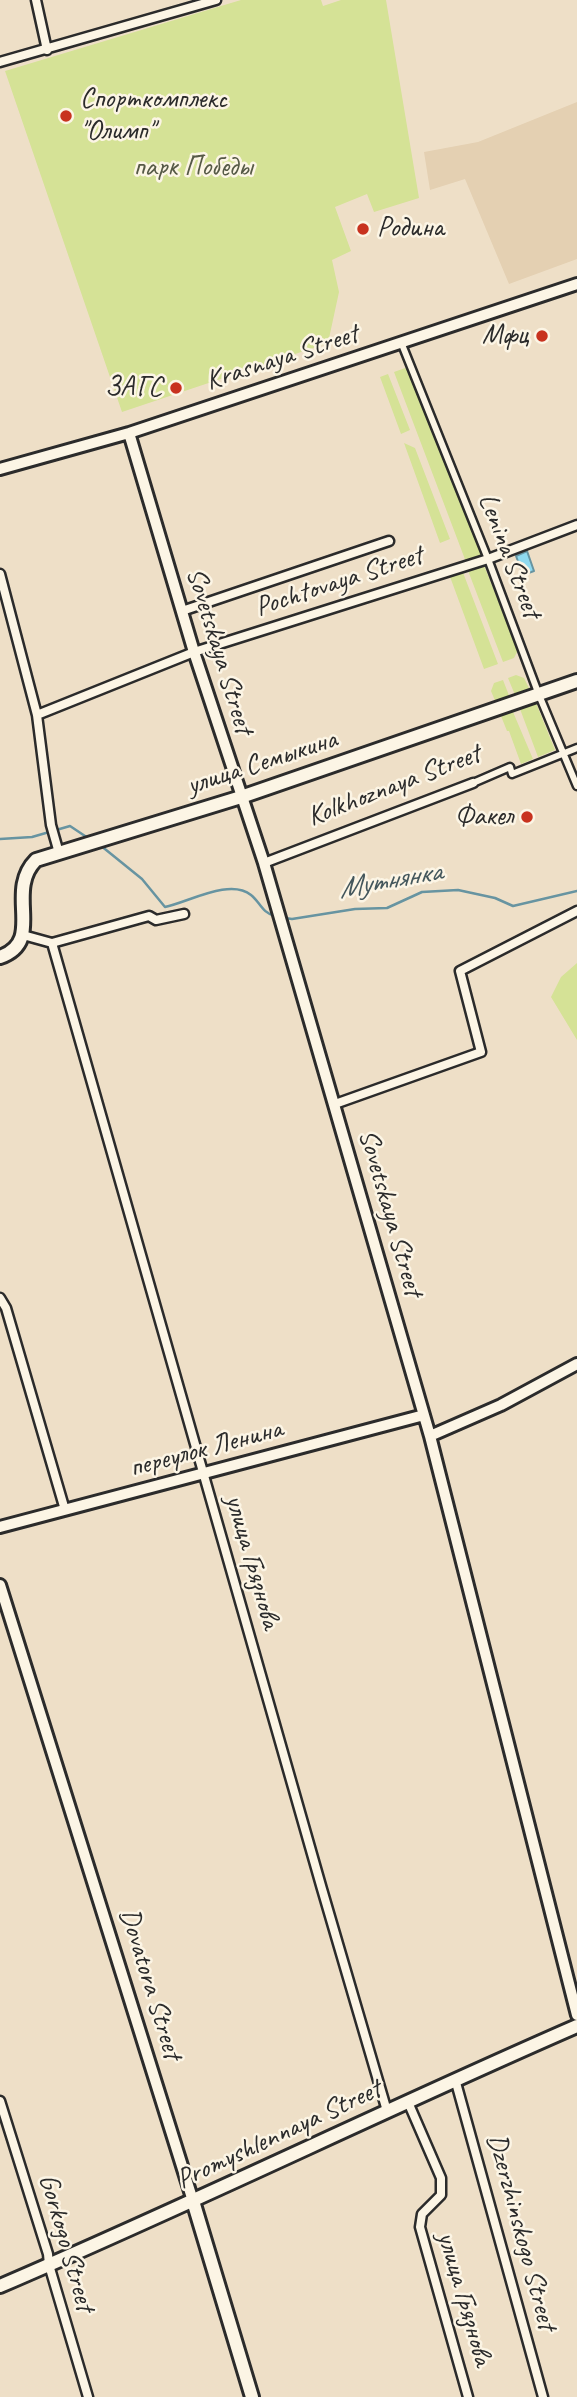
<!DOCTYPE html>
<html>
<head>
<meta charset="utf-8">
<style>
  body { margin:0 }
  canvas { display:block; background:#eedfc7 }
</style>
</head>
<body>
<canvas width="577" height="2397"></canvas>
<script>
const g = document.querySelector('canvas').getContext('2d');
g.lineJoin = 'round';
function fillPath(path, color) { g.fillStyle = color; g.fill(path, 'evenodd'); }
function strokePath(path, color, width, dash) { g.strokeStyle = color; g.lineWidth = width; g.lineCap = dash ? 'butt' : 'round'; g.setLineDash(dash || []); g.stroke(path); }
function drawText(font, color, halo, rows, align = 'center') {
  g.font = font + ' Caveat,sans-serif'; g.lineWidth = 5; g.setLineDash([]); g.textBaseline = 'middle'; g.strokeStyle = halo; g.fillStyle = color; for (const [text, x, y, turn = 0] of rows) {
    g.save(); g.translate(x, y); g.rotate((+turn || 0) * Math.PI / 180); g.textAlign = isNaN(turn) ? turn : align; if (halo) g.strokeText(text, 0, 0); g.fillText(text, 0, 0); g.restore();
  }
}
fillPath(new Path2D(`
  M577,102V259L509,284L465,179L430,190L424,152L478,142Z`), '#e4d0b2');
fillPath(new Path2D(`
  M241,0H321L323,6L341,0H386L419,198L374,212L367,194L335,207L351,251L332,260L339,292L328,343L122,412L5,71Z
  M408,367L483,555L466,562L394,372Z
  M388,374L410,430L401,434L380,377Z
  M404,443L415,448L450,539L440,543Z
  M483,563L518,650L514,658L503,662L467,568Z
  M462,570L498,664L484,669L449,574Z
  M516,675L524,678L530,690L515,695L508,678Z
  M503,680L510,698L496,703L491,691L494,683Z
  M536,703L555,750L538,757L520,709Z
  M513,712L533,759L521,764L509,731H507L501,716Z
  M577,963V1040L551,997L561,977Z`), '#d5e296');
const water = new Path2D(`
  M527,551L534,571L523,575L516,556Z`);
fillPath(water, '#8fdaf0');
strokePath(water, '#6794a1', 2);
strokePath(new Path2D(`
  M0,839L32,837L70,826L88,838
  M100,845L142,879L165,907C189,902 230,878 251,895C260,902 262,913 275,916
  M285,918L292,919L355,909L387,908L422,892L458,890L495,898L513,906L577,891`), '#6794a1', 2.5);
const pedestrian = new Path2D(`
  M401,342L488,559L539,695L577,786
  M473,783L510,767L512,774L577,748`);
const minor = new Path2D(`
  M36,0L47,50
  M0,62L216,0
  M0,574L37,715L51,825L59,853
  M182,611L389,541
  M37,715L194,652L488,559L577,525
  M264,863L473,783
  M23,935L52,943L149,916L156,920L184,914
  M52,943L322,1889L387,2111
  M335,1104L481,1052L460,971L577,911
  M0,1298L6,1308L65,1510
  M455,2079L543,2397
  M0,2101L48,2254L49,2265L88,2397
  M408,2102L441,2178V2195L422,2214L420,2227L468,2397`);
const tertiary = new Path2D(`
  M129,433L194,652L264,863L430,1436L577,2015
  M0,469L129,433L577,284
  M430,1436L501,1405L577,1364
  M0,1527L424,1415
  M0,1585L193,2201`);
const secondary = new Path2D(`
  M0,957C46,941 4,892 36,860L241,797L577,681
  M193,2201L252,2397
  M0,2286C194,2203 384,2110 577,2026`);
strokePath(pedestrian, '#2b2b2b', 11);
strokePath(minor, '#2b2b2b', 13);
strokePath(tertiary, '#2b2b2b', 16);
strokePath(secondary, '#2b2b2b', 18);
strokePath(pedestrian, '#fcf5e5', 6);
strokePath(minor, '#fcf5e5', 8);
strokePath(tertiary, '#fcf5e5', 10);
strokePath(secondary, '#fcf5e5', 12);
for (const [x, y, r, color] of [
  [66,116,7,"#c8321e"],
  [363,229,7,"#c8321e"],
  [542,336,7,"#c8321e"],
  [176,388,7,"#c8321e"],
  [527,817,7,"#c8321e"]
]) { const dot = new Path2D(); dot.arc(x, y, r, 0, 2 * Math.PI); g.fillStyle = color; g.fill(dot); strokePath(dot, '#fcf5e5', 2.5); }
drawText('28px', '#2b2b2b', '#fcf5e5', [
  ["Спорткомплекс",80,100,"left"],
  ["\"Олимп\"",80,132,"left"],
  ["Родина",377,229,"left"],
  ["Мфц",528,336],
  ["ЗАГС",162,388],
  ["Факел",513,817]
], 'right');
drawText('28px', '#565946', '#fcf5e5', [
  ["парк Победы",193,168]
]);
drawText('28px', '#2b2b2b', '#fcf5e5', [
  ["Krasnaya Street",282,358,-18],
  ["Lenina Street",509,556,69],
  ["Pochtovaya Street",339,582,-18],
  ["Sovetskaya Street",219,651,73],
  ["улица Семыкина",262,763,-18],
  ["Kolkhoznaya Street",394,786,-21],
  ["Sovetskaya Street",390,1213,74],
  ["переулок Ленина",206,1449,-15],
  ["улица Грязнова",252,1562,74],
  ["Dovatora Street",150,1984,73],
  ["Promyshlennaya Street",279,2135,-25],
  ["Dzerzhinskogo Street",521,2232,75],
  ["Gorkogo Street",66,2243,74],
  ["улица Грязнова",464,2299,74]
]);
drawText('italic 30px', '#44575c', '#fcf5e5', [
  ["Мутнянка",390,881,-10]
]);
</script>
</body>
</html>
